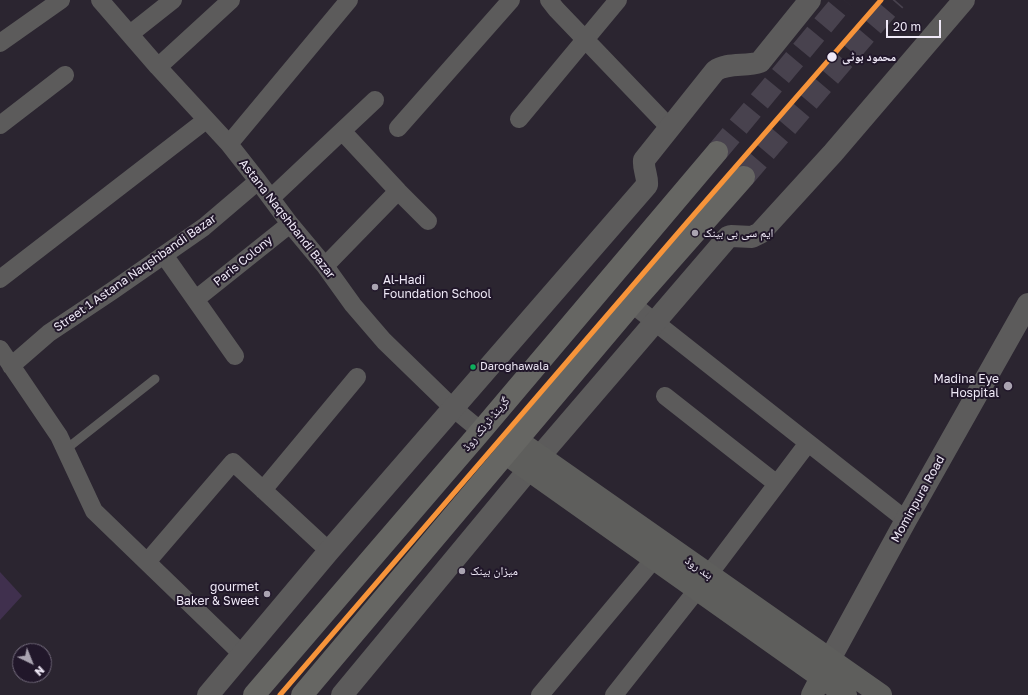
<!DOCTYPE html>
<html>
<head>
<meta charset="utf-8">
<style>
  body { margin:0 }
  #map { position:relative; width:1028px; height:695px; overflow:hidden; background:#2b2530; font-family:"Golos Text",sans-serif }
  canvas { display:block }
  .north { position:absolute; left:12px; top:643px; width:40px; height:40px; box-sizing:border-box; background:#21172a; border:1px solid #736b7c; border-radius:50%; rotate:137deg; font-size:11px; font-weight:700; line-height:16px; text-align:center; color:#efe9f7 }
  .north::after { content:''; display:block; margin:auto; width:14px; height:18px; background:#aaa4b1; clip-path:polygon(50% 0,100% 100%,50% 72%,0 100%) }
  .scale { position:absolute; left:886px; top:20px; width:55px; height:18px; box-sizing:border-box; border:2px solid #efe9f7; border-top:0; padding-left:5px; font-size:12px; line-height:14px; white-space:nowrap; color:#efe9f7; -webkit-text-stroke:3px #21172a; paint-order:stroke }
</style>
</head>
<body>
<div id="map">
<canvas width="1028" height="695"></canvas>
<div class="north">N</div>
<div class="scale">20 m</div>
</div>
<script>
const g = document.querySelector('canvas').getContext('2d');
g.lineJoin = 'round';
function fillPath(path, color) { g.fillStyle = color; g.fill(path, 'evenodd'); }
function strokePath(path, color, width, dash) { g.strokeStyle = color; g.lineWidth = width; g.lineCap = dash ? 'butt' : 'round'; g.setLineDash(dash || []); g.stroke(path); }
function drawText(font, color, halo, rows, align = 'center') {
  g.font = font + ' "Golos Text","Noto Naskh Arabic",sans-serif'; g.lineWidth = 4; g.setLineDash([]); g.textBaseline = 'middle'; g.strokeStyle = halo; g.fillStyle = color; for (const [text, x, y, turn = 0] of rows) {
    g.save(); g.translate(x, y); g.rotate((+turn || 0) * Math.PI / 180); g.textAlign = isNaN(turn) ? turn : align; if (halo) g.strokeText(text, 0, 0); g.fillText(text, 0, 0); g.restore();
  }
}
fillPath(new Path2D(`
  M0,572L22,596L0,620Z`), '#40304e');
strokePath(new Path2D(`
  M717,152L844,0
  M744,177L895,0`), '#48424e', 22, [22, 11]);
strokePath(new Path2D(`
  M65,450L155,379`), '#5c5b5b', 9);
strokePath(new Path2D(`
  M100,0L158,67L229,144L258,181L290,224L325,266L353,305L384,341L453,408L481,431
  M549,0L556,9L670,128
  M130,34L173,0
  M0,43L61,0
  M158,67L231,0
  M519,119L618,0
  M0,125L65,75
  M398,128L511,0
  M229,144L349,0
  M398,191L428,221
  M271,198L342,131
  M164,255L235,356
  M325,266L398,191L342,131L375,100
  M0,279L206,120
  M196,299L290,224
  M632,304L906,520
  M0,349L59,436L94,511L242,654
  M11,366L49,333L112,291L204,227L258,181
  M665,396L777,484
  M263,490L357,377
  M147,562L233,462L329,551
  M709,574L808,443
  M540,695L654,559
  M614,695L697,590`), '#5c5b5b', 18);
strokePath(new Path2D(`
  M830,659L906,520L1028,304
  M208,695L329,551L647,185C648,177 643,169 644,160L715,71C727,62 746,67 760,62L810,0
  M342,695L540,456L728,237L731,236L752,237L760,233L833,153L964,0`), '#5c5b5b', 22);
strokePath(new Path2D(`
  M517,440L881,695
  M506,454L846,695
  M812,695L827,666`), '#5e5e5c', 22);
strokePath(new Path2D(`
  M254,695L481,431L717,152
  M302,695L632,304L744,177`), '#666663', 22);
strokePath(new Path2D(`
  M280,695L684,226L881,0`), '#f7943a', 5);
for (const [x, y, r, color] of [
  [832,57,5.5,"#efe9f7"],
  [695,233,4,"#aaa4b1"],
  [375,287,4,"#aaa4b1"],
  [473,367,3.5,"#0daf5c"],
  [1008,386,5,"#aaa4b1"],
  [462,571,4,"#aaa4b1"],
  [267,594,4,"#aaa4b1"]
]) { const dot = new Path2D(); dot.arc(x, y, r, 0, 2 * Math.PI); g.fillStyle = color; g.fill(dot); strokePath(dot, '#21172a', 1.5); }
drawText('11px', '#efe9f7', '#21172a', [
  ["Daroghawala",480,367]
], 'left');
drawText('bold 12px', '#efe9f7', '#21172a', [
  ["محمود بوٹی",842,57]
], 'left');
drawText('12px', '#efe9f7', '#21172a', [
  ["Astana Naqshbandi Bazar",287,219,52],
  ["Paris Colony",243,261,-39],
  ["Street 1 Astana Naqshbandi Bazar",135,273,-35],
  ["گرینڈ ٹرنک روڈ",486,424,-50],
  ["Mominpura Road",918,499,-61],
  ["بند روڈ",699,568,35]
]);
drawText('12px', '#efe9f7', '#21172a', [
  ["ایم سی بی بینک",703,233],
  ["Al-Hadi",383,280],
  ["Foundation School",383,294],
  ["Madina Eye",999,379,"right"],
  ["Hospital",999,393,"right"],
  ["میزان بینک",470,571],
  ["gourmet",259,587,"right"],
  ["Baker & Sweet",259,601,"right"]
], 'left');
</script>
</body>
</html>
